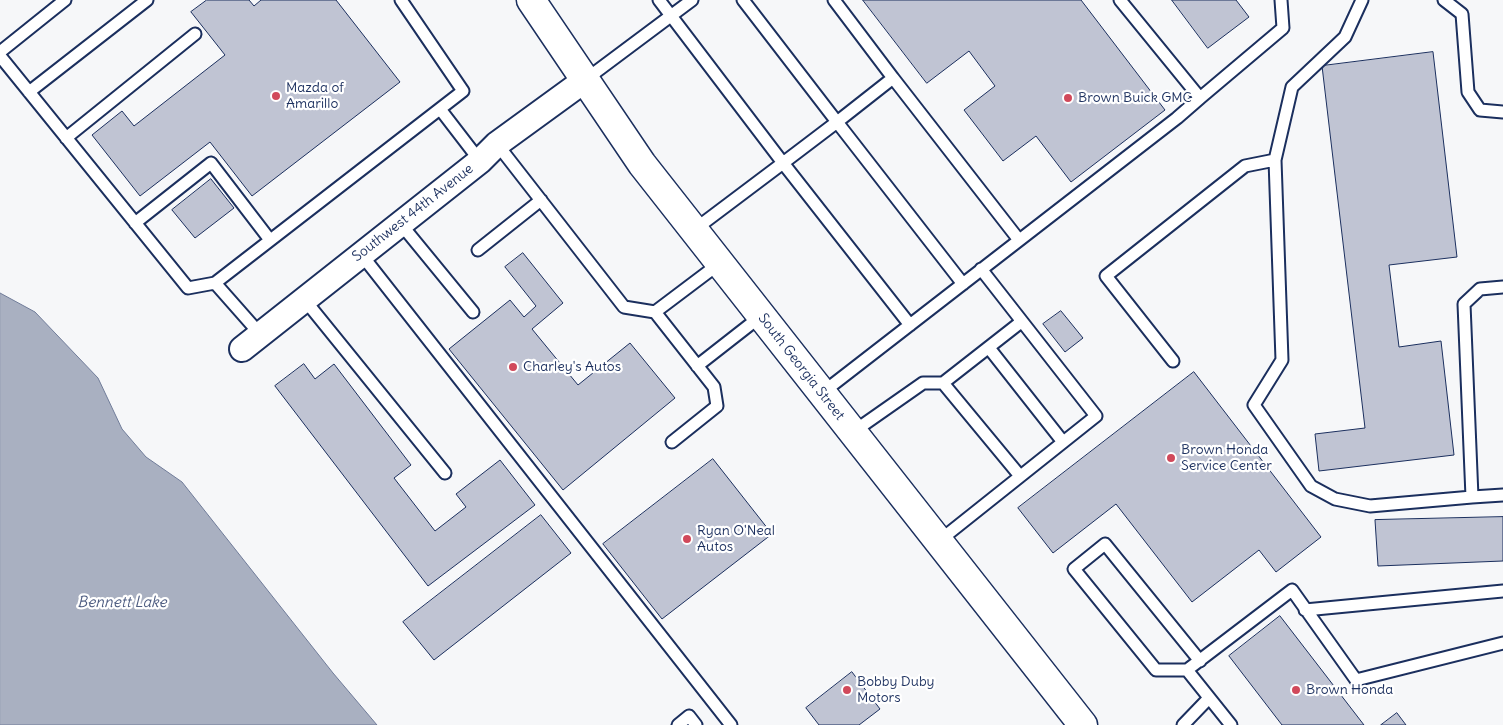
<!DOCTYPE html>
<html>
<head>
<meta charset="utf-8">
<style>
  body { margin:0 }
  canvas { display:block; background:#f6f7f9 }
</style>
</head>
<body>
<canvas width="1503" height="725"></canvas>
<script>
const g = document.querySelector('canvas').getContext('2d');
g.lineJoin = 'round';
function fillPath(path, color) { g.fillStyle = color; g.fill(path, 'evenodd'); }
function strokePath(path, color, width, dash) { g.strokeStyle = color; g.lineWidth = width; g.lineCap = dash ? 'butt' : 'round'; g.setLineDash(dash || []); g.stroke(path); }
function drawText(font, color, halo, rows, align = 'center') {
  g.font = font + ' Delius,sans-serif'; g.lineWidth = 4.5; g.setLineDash([]); g.textBaseline = 'middle'; g.strokeStyle = halo; g.fillStyle = color; for (const [text, x, y, turn = 0] of rows) {
    g.save(); g.translate(x, y); g.rotate((+turn || 0) * Math.PI / 180); g.textAlign = isNaN(turn) ? turn : align; if (halo) g.strokeText(text, 0, 0); g.fillText(text, 0, 0); g.restore();
  }
}
const water = new Path2D(`
  M0,293L35,312L98,378L122,429L146,457L182,482L333,673L377,725H0Z`);
fillPath(water, '#a9b0c1');
strokePath(water, '#707c99', 1);
const building = new Path2D(`
  M207,0H249L254,6L261,0H336L400,82L252,196L210,142L140,196L92,135L122,111L134,126L225,55L191,12Z
  M863,0H1081L1165,110L1071,182L1036,136L1003,161L964,110L995,86L969,51L927,83Z
  M1172,0H1236L1249,17L1208,48Z
  M1433,52L1457,257L1389,265L1399,347L1441,341L1454,455L1319,471L1315,434L1365,428L1322,66Z
  M211,179L234,208L195,238L172,210Z
  M523,253L563,303L532,329L578,385L630,343L675,398L563,490L449,349L510,300L524,317L536,306L505,267Z
  M1061,311L1083,338L1065,352L1043,324Z
  M304,364L315,379L334,364L411,465L394,478L435,531L466,507L456,494L500,460L535,505L428,586L275,386Z
  M1194,372L1321,537L1276,572L1259,550L1192,602L1116,504L1053,553L1018,508Z
  M713,459L772,534L662,619L603,544Z
  M541,515L571,553L434,660L403,622Z
  M1503,517V561L1378,566L1375,520Z
  M1280,616L1364,725H1282L1229,656Z
  M852,672L880,709L859,725H819L806,708Z
  M1397,713L1406,725H1381Z`);
fillPath(building, '#c0c4d3');
strokePath(building, '#1b2f5e', 1);
const lane = new Path2D(`
  M659,0L783,163L837,122L743,0
  M834,0L893,78
  M1444,0L1462,14L1468,92L1480,110L1503,112
  M0,52L65,0
  M0,56L188,288L215,283L463,91L401,0
  M585,80L692,0
  M29,92L147,0
  M1200,98L1283,28L1281,0
  M440,109L480,161
  M66,138L195,34
  M497,144L624,307L655,312L714,387L717,406L672,442
  M1275,160L1292,87L1345,37L1362,0
  M135,223L211,163L270,240
  M400,223L473,312
  M694,230L783,163L910,325
  M478,250L541,200
  M361,254L731,725
  M215,283L260,334
  M963,284L837,122L893,78L1019,240
  M1503,287L1480,289L1464,304L1472,497L1503,495
  M304,299L445,473
  M655,312L720,263
  M989,348L1063,442
  M1173,361L1106,276L1245,166L1275,160L1282,360L1254,405L1311,486L1335,499L1370,506L1472,497
  M697,366L761,316
  M822,393L1177,118L1200,98L1120,0
  M853,432L923,383H943
  M1020,476L943,383L1021,322
  M939,541L1096,416L981,269
  M1305,610L1503,591
  M1187,670H1156L1074,569L1105,544L1200,661
  M678,725L689,716L696,725
  M1183,725L1209,698
  M1231,725L1187,670L1292,590L1356,680L1503,643`);
const street = new Path2D(`
  M242,349L480,161L497,144L585,80`);
const secondary = new Path2D(`
  M531,0L642,164L1083,725`);
strokePath(lane, '#1b2f5e', 15);
strokePath(street, '#1b2f5e', 28);
strokePath(secondary, '#1b2f5e', 31);
strokePath(lane, '#fff', 11);
strokePath(street, '#fff', 24);
strokePath(secondary, '#fff', 28);
for (const [x, y, r, color] of [
  [276,96,5,"#d1495b"],
  [1068,98,5,"#d1495b"],
  [513,367,5,"#d1495b"],
  [1171,458,5,"#d1495b"],
  [687,539,5,"#d1495b"],
  [847,690,5,"#d1495b"],
  [1296,690,5,"#d1495b"]
]) { const dot = new Path2D(); dot.arc(x, y, r, 0, 2 * Math.PI); g.fillStyle = color; g.fill(dot); strokePath(dot, '#fff', 2); }
drawText('14px', '#1b2f5e', '#fff', [
  ["Mazda of",286,88],
  ["Amarillo",286,104],
  ["Brown Buick GMC",1078,98],
  ["Charley's Autos",523,367],
  ["Brown Honda",1181,450],
  ["Service Center",1181,466],
  ["Ryan O'Neal",697,531],
  ["Autos",697,547],
  ["Bobby Duby",857,682],
  ["Motors",857,698],
  ["Brown Honda",1306,690]
], 'left');
drawText('14px', '#1b2f5e', '#fff', [
  ["Southwest 44th Avenue",413,213,-38],
  ["South Georgia Street",801,367,52]
]);
drawText('italic 15px', '#4d5c81', '#fff', [
  ["Bennett Lake",122,603]
]);
</script>
</body>
</html>
